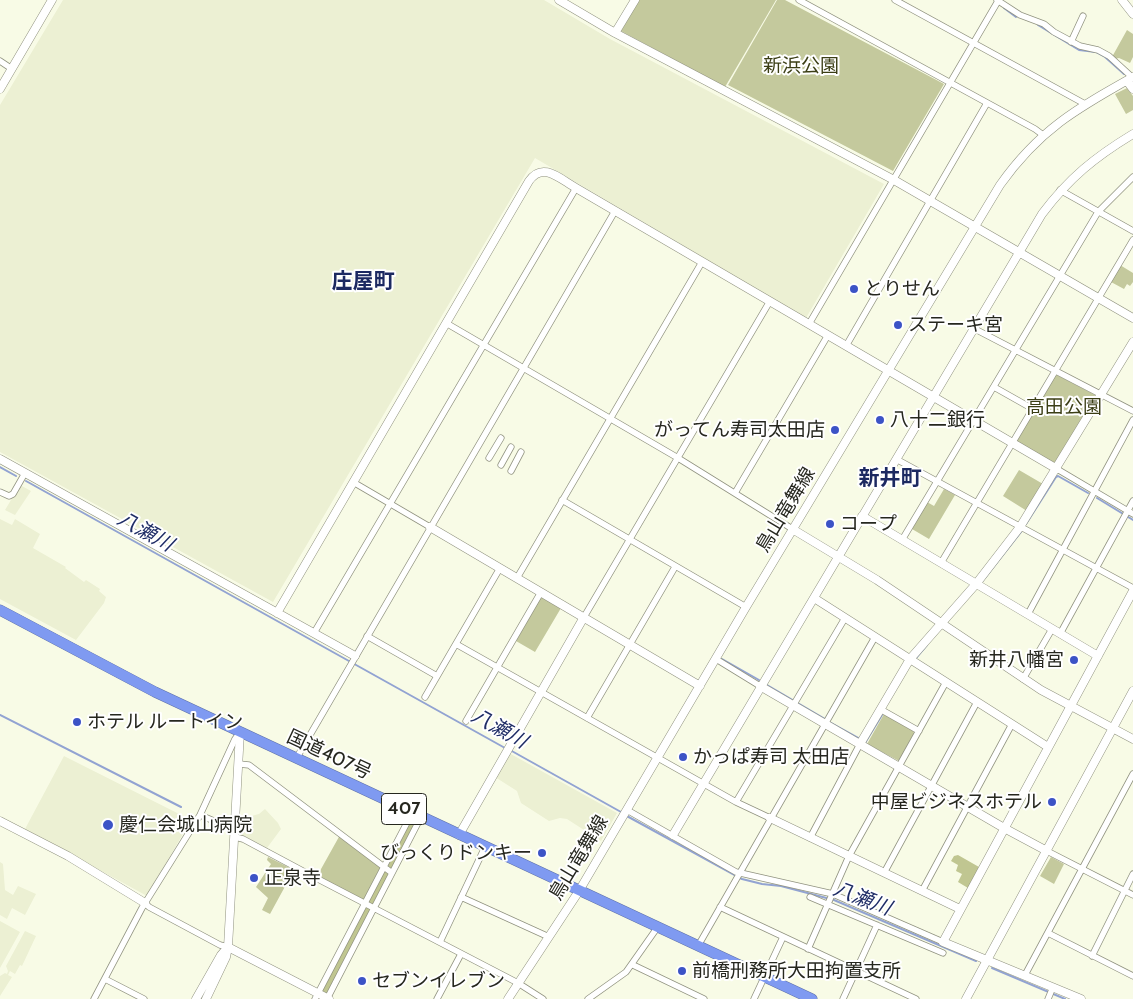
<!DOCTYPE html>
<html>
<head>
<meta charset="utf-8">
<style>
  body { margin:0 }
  canvas { display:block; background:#f8fbe6 }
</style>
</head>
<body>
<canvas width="1133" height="999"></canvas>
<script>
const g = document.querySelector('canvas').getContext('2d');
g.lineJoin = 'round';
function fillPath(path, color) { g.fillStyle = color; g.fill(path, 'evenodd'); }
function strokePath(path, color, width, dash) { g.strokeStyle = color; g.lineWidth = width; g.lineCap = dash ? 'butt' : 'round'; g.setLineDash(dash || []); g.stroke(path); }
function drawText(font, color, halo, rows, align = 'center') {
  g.font = font + ' Cabin,"Noto Sans JP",sans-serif'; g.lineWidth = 4; g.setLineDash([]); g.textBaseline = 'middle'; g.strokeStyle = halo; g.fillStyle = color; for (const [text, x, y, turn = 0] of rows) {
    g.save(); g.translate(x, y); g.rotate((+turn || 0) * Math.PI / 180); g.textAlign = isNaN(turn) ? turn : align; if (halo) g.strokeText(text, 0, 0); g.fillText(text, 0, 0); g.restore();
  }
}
fillPath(new Path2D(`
  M63,0H544L610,39L884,184L806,318L535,158L273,602L0,452V105Z
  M20,485L31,491L15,515L5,510Z
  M0,519L12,525L15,519L40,534L33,548L66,567L65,568L84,582L86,580L100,589L99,591L106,597L104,603L76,640L0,599Z
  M509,753L617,813L601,841L567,819L560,818L549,821L521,803L517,791L495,777Z
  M64,756L191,820L147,896L25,829Z
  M265,809L278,823L281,829L267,848L239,833L241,817L242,816L244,818L259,814Z
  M0,862L3,864L5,890L13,895L18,886L36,894L25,915L12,908L7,919L0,915Z
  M0,921L20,932L0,968Z
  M25,931L36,936L22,966L20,965L15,974L10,971L8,975L12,977L0,996V976L5,973L7,974L8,971L6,966Z`), '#ecf0d3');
fillPath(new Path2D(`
  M639,0H776L725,87L621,31Z
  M777,0H785L944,84L893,171L728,85Z
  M1127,30L1133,34V57L1130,63L1119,58L1115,59L1112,57Z
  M1127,88L1133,96V110L1126,114L1115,94Z
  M1120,265L1133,273V282L1130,286L1127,284L1124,289L1111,282Z
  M1057,375L1095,395L1096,398L1057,462L1053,464L1018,443L1017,440L1055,376Z
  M1019,470L1043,484L1027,511L1003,496Z
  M944,489L955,495L929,539L912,529L927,502L934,506Z
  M541,596L561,608L535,652L516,641Z
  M884,714L913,731L914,733L899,761L867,744Z
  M340,835L384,867L366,903L316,878Z
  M268,857L294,870L270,914L262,910L268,898L256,887L271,864L267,860Z
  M1051,857L1064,864L1054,884L1040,876Z`), '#c4c99d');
fillPath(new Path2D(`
  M412,813L421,817L326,999H315Z
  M958,855L979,867L968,888L958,882L962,874L956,871L958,865L951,861L954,856Z`), '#c0c691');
strokePath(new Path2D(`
  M1004,8L1016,17
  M1038,25L1079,50L1096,52L1105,57L1124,74
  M0,467L16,476
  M26,481L505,748
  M1097,498L1133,520
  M1026,524L1056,477L1058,476L1088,493
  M981,583L1021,532
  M916,658L927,645
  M722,659L759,680
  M767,685L825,719
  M0,715L181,807
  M829,722L858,738
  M865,743L882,715
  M510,750L621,812
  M625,815L742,879L762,884L781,886L834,900L976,961
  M992,968L1065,999`), '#92a3d2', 2);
const street = new Path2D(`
  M799,0L1035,129L1043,135
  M895,0L1085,104
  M997,0L1020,15L1044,24L1054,32L1080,46L1098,50L1109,56L1133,78
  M1071,42L1083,16
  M0,61L12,69
  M1060,190L1133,231
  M446,323L678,458L794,530
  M809,324L998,1
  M973,328L1133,411
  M846,346L987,103
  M994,387L1033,409
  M489,458L501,438
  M896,459L1133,588
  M501,465L511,447
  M1057,469L1133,514
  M511,471L521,452
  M353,482L430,527
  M0,492L9,496L13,494L25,473
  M735,493L828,335
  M562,500L746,607
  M902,540L1098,212L1133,177
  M941,563L1133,240
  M517,578L702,262
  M1028,614L1133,420
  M584,617L770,301
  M314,633L576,188
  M1060,634L1133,501
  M367,636L437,676
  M456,644L736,802L770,818
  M716,659L760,686
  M1023,679L1052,629
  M425,697L500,568
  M880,709L919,731
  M587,718L675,567
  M466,721L541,592
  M296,759L615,211
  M239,764L249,765L392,873
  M736,802L845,618
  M627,810L736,872L833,894L943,942
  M200,815L235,830
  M235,837L243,839L316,878L518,983L543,999
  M810,838L860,744
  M1047,851L1133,895
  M884,873L977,702
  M922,891L1012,724
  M461,897L549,937
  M810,897L943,953
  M145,903L149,907L220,945L228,947
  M720,907L916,999
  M1048,933L1133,976
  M440,942L485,847
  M698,946L875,637
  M808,949L849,856L946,682
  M1092,956L1133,874
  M633,965L704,999
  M1025,975L1133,774
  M105,979L144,999
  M94,999L142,908L200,815L235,739L240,732
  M315,999L412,813
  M327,999L421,817
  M437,999L461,954
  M588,999L626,972L657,928
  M754,999L783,937
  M843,999L877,925
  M1048,999L1053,987`);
const secondary = new Path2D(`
  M559,0L615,33L894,180L1133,318
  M1122,0L1133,14
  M615,33L635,0
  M1127,81L1133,89
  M0,89L52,0
  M0,459L355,656
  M862,516L1098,656
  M430,527L700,686
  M794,530L877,580L1041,690L1133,739
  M814,598L1048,747
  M277,613L529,181C543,161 560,179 576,188L1057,469
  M760,686L1004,828L1047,851
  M860,744L910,659L976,584L1020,527L1133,342
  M770,818L960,909
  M0,821L68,856L145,903
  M459,835L584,617
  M673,835L1042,214C1069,178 1095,157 1133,134
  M228,947L329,999
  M196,999L221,955L227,948
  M206,999L226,957L228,947L240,732
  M508,999L579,891L746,607L1000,185C1039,130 1076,109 1133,77
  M966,999L1133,691
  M1081,999L943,942L1133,591`);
const highway = new Path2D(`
  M0,610L155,692L812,999`);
strokePath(street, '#919380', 7);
strokePath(secondary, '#919380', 9);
strokePath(highway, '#6072a8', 11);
strokePath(street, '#fff', 5.5);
strokePath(secondary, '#fff', 8);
strokePath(highway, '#7f9af1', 10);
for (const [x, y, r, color] of [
  [854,289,5,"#3c53c6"],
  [898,325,5,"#3c53c6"],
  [880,420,5,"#3c53c6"],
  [835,430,5,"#3c53c6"],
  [830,524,5,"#3c53c6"],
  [1074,660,5,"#3c53c6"],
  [77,722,5,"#3c53c6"],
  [683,757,5,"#3c53c6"],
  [1052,802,5,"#3c53c6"],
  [108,825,6,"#3c53c6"],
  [542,853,5,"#3c53c6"],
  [254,878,5,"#3c53c6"],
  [682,971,5,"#3c53c6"],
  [362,981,5,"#3c53c6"]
]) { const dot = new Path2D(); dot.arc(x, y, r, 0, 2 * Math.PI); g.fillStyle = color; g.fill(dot); strokePath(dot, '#fff', 2); }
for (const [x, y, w] of [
  [404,809,45]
]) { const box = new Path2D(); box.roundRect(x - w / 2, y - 15.5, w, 31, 4); g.fillStyle = '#fff'; g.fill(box); strokePath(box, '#26271f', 1); }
drawText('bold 18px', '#26271f', null, [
  ["407",404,809]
]);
drawText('19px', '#3b3e15', '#fff', [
  ["新浜公園",801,66],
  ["高田公園",1064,407]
]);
drawText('19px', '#26271f', '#fff', [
  ["とりせん",864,289],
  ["ステーキ宮",908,325],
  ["八十二銀行",890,420],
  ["がってん寿司太田店",825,430,"right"],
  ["コープ",840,524],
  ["新井八幡宮",1064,660,"right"],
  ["ホテル ルートイン",87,722],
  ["かっぱ寿司 太田店",693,757],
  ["中屋ビジネスホテル",1042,802,"right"],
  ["慶仁会城山病院",119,825],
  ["びっくりドンキー",532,853,"right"],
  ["正泉寺",264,878],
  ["前橋刑務所大田拘置支所",692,971],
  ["セブンイレブン",372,981]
], 'left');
drawText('19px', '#26271f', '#fff', [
  ["鳥山竜舞線",786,510,-59],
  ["国道407号",329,755,25],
  ["鳥山竜舞線",579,858,-59]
]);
drawText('italic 20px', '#1f2d66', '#fff', [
  ["八瀬川",145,532,29],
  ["八瀬川",499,729,29],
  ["八瀬川",862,899,21]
]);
drawText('bold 21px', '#1c2961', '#fff', [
  ["庄屋町",363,282],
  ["新井町",890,479]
]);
</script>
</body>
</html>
